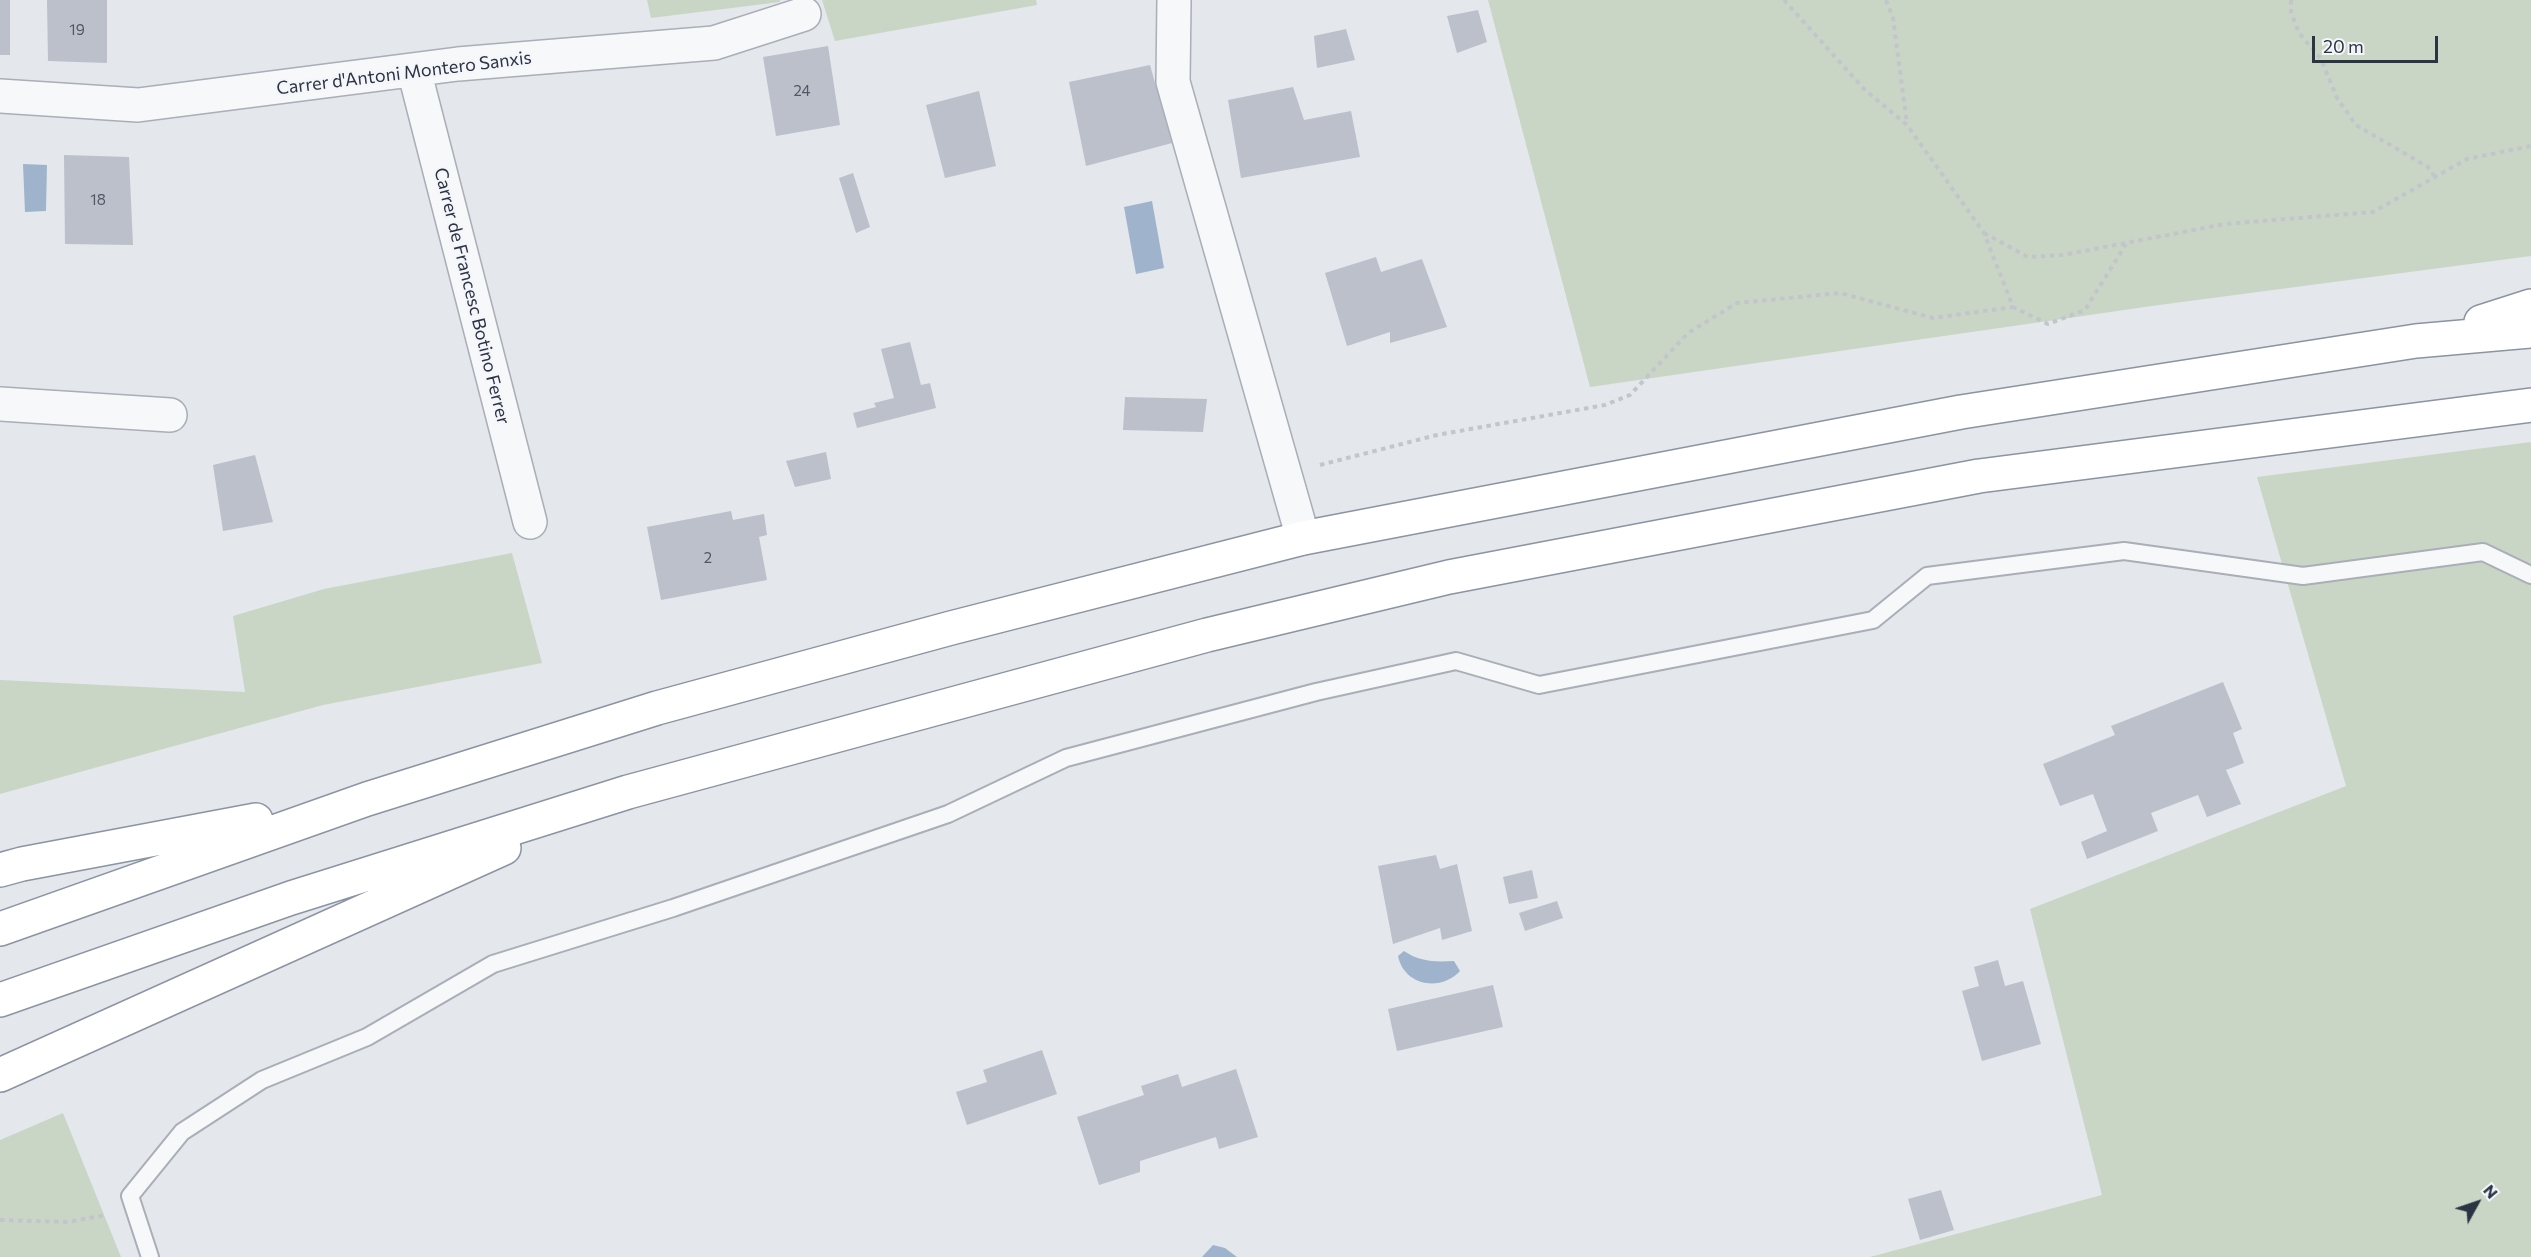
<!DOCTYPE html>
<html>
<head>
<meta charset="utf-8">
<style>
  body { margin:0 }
  #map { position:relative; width:2531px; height:1257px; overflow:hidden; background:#e4e7ec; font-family:Commissioner,sans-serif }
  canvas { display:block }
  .north { position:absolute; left:2447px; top:1173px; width:60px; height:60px; -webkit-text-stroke:4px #f4f6f9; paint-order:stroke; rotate:50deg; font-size:16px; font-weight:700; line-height:24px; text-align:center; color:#2b3445 }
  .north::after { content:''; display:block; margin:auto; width:21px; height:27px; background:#2b3445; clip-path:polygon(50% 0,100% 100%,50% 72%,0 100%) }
  .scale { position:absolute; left:2312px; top:36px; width:126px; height:27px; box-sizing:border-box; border:3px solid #2b3445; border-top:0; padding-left:8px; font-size:18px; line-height:21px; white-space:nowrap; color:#2b3445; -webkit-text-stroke:4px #f4f6f9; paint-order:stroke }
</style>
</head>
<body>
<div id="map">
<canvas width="2531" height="1257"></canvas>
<div class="north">N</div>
<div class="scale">20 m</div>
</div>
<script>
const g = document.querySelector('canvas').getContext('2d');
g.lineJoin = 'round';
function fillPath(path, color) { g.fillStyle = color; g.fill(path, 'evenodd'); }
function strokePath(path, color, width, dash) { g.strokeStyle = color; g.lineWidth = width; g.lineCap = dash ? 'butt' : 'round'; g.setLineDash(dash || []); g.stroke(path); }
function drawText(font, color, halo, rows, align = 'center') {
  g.font = font + ' Commissioner,sans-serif'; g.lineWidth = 5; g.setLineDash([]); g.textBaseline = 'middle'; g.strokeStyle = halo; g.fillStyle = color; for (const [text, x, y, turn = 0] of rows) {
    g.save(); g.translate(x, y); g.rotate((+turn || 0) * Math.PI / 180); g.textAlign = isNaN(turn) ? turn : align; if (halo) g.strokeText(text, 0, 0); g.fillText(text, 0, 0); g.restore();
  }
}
fillPath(new Path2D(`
  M647,0H780V2L651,18Z
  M822,0H1036L1037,5L835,41Z
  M1488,0H2531V256L2159,305L1590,387Z
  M2531,442V1257H1870L2102,1195L2030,909L2346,786L2257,477Z
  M512,553L542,663L323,705L0,794V680L245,692L233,616L324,589Z
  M63,1113L121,1257H0V1140Z`), '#c9d6c5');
fillPath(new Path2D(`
  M23,164L47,165L46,211L25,212Z
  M1152,201L1164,268L1136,274L1124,207Z
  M1404,951C1420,962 1435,962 1454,961L1460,971C1441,992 1404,986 1398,956Z
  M1213,1245L1225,1248L1237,1257H1202Z`), '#9fb4cc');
fillPath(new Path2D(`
  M0,0H10V55H0Z
  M47,0H107V63L48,61Z
  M1478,10L1487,42L1457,53L1447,16Z
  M1346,29L1355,60L1317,68L1314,36Z
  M828,46L840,125L776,136L763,57Z
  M1150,65L1172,143L1086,166L1069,82Z
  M1293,87L1304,120L1351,111L1360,157L1241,178L1228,100Z
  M979,91L996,166L945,178L926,105Z
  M64,155L129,157L133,245L65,244Z
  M853,173L870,227L856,233L839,178Z
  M1376,257L1381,272L1422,259L1447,327L1390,343V332L1347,346L1325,273Z
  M910,342L921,385L930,383L936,408L857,428L853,413L876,407L874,403L894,398L881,349Z
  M1125,397L1207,399L1203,432L1123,430Z
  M826,452L831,479L795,487L786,461Z
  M255,455L273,522L223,531L213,465Z
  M731,511L733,520L764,514L767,535L759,537L767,580L661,600L647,527Z
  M2223,682L2242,729L2233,733L2244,763L2226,770L2241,804L2207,817L2198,795L2151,813L2158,831L2087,859L2081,842L2107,831L2093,794L2060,806L2043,764L2115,735L2111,726Z
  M1436,855L1440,869L1457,864L1472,931L1442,940L1440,928L1393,944L1378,866Z
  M1532,870L1538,898L1509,904L1503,877Z
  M1557,901L1563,918L1525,931L1519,913Z
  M1998,960L2005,986L2023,981L2041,1044L1982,1061L1962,991L1979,986L1974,967Z
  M1493,985L1503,1027L1397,1051L1388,1009Z
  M1042,1050L1057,1094L967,1125L956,1092L987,1082L983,1070Z
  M1236,1069L1258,1137L1219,1149L1216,1137L1140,1161V1172L1099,1185L1077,1117L1144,1095L1141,1086L1178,1074L1182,1087Z
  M1941,1190L1954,1230L1920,1240L1908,1199Z`), '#bbc0ca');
const service = new Path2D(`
  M150,1257L130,1196L182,1132L262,1080L367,1037L493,964L673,908L948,814L1066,758L1316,692L1456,661L1539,685L1873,620L1927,576L2124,551L2303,576L2483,552L2531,575`);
const minor = new Path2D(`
  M1174,0L1173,82L1303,538
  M414,70L530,522
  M0,96L138,105L458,64L714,43L804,14
  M0,404L170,415`);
const trunk = new Path2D(`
  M2481,322L2531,306
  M0,870L22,864L256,820
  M0,929L367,799L657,708L951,628L1303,538L1961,412L2416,341L2531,331
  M0,1000L291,898L628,792L1207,635L1449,577L1979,476L2531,405
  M0,1075L504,848`);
strokePath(service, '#a9aeb7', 20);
strokePath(minor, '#a9aeb7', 36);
strokePath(trunk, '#8b94a3', 36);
strokePath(new Path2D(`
  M1784,0L1864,89L1907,125L1984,233L2013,307L2048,324L2085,310L2126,244
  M1886,0L1893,18L1907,124
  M2291,0V12L2299,33L2321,59L2337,98L2356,125L2428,167L2435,177
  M1984,233L2028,257L2063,255L2225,224L2373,212L2467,159L2531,146
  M1320,465L1437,435L1605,405L1630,395L1688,333L1737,303L1840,293L1933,318L2013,307
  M0,1220L68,1222L106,1215`), '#c2c5cb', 4, [4.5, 4.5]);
strokePath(service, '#f7f8fa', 16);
strokePath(minor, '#f7f8fa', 33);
strokePath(trunk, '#fff', 33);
drawText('15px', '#4f5766', null, [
  ["19",77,30],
  ["24",802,91],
  ["18",98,200],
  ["2",708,558]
]);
drawText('18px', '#2b3445', '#f4f6f9', [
  ["Carrer d'Antoni Montero Sanxis",404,73,-7],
  ["Carrer de Francesc Botino Ferrer",472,296,76]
]);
</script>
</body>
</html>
